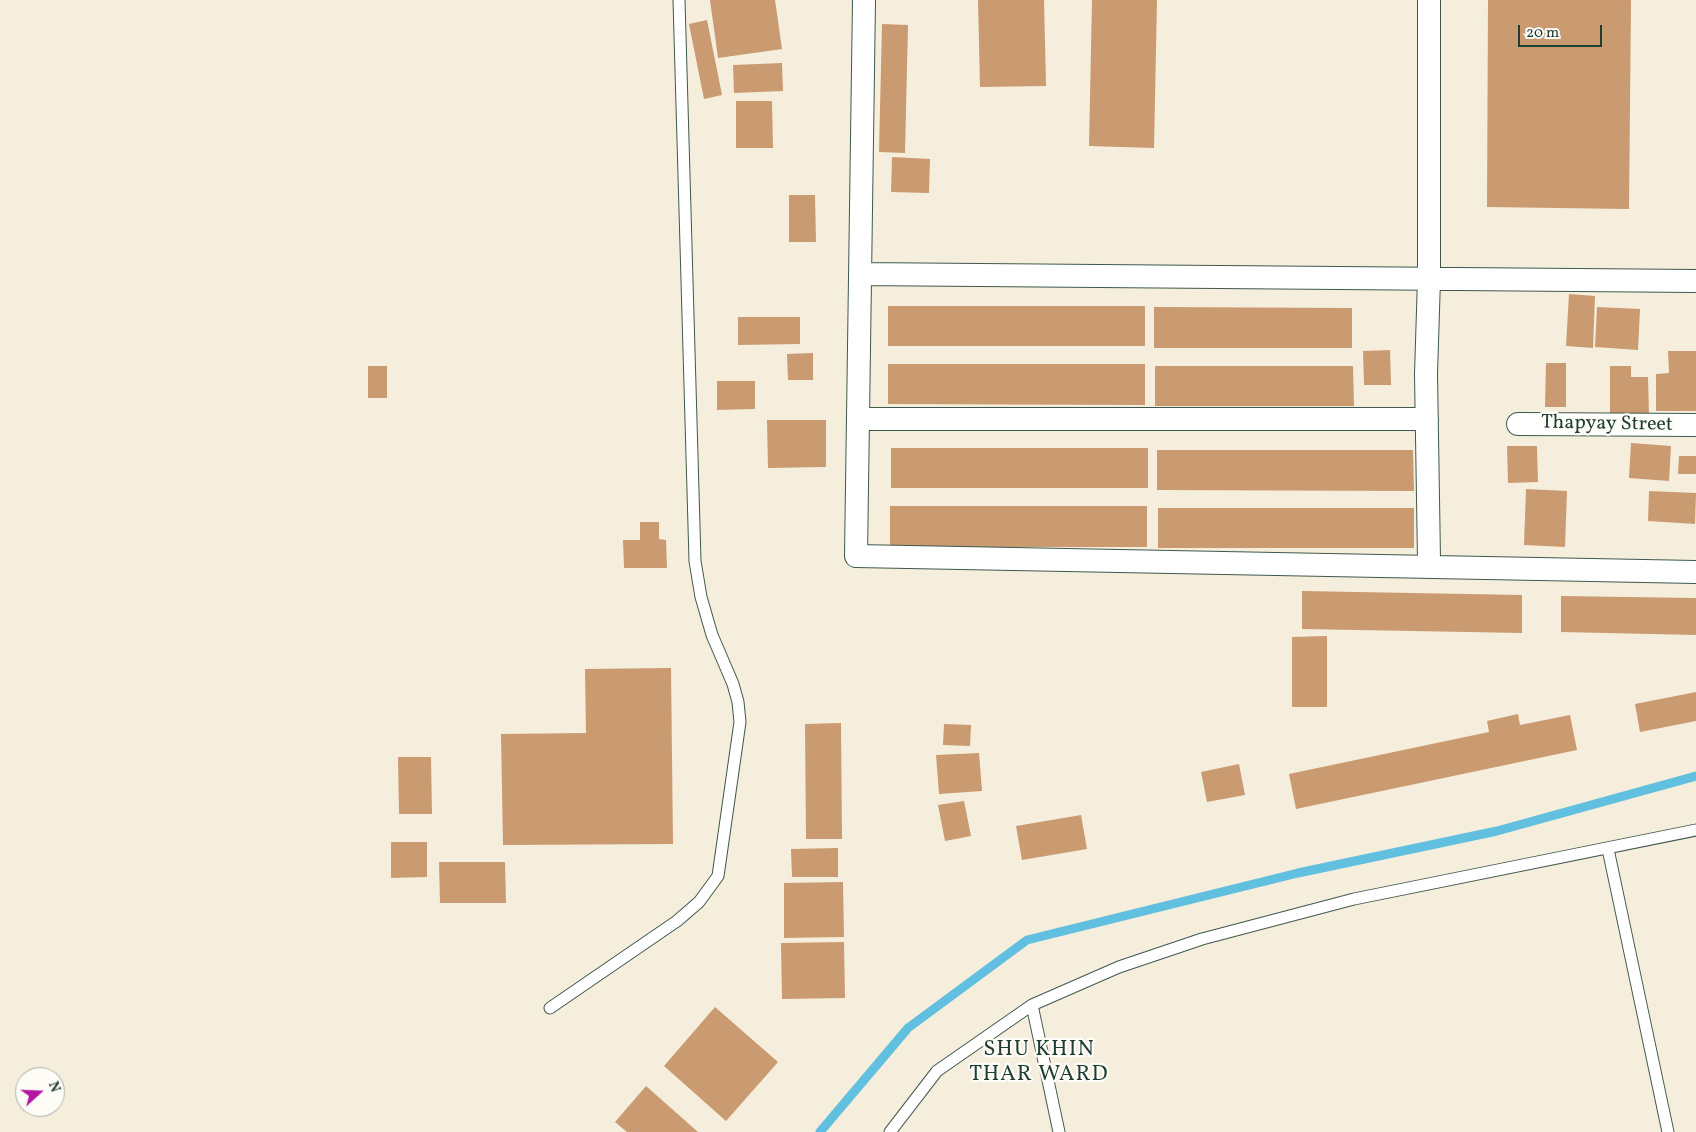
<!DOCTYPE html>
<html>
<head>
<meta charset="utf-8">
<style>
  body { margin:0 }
  #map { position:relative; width:1696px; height:1132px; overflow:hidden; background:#f6eedc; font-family:Vollkorn,serif }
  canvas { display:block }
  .north { position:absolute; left:15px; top:1067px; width:50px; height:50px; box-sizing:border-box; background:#fdfcf7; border:1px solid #a4b0a9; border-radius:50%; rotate:70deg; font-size:14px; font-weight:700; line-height:20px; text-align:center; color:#1f3d34 }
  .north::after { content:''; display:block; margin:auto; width:18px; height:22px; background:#b5179e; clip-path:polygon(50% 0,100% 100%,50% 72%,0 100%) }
  .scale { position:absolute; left:1518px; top:25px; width:84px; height:22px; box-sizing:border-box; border:2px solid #1f3d34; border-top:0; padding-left:6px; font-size:15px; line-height:18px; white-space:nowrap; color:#1f3d34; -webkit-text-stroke:4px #fdfcf7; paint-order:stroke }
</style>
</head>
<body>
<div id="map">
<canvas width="1696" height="1132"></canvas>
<div class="north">N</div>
<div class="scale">20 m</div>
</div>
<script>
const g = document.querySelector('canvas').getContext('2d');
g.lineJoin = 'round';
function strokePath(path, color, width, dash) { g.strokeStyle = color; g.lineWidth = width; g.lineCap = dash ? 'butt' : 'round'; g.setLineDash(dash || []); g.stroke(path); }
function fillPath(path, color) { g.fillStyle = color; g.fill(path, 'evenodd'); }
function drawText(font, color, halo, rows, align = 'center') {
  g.font = font + ' Vollkorn,serif'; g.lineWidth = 4.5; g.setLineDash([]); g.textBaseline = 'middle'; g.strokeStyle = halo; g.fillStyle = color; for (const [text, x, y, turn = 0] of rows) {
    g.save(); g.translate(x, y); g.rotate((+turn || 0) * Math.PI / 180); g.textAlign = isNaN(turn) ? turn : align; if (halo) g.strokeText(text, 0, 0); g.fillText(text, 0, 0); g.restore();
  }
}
strokePath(new Path2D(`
  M820,1132L908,1028L1027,940L1298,873L1497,831L1696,776`), '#61bfdf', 9);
fillPath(new Path2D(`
  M710,0H775L782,49L718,58Z
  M978,0H1044L1046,86L980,87Z
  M1092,0H1157L1154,148L1089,146Z
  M1488,0H1631L1629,209L1487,207Z
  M707,20L722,95L704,99L689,24Z
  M882,24L908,25L905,153L879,152Z
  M782,63L783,91L734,93L733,65Z
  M736,101H772L773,148H736Z
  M892,157L930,159L929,193L891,192Z
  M789,195H815L816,242H789Z
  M1569,294L1595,296L1593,348L1566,346Z
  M888,306H1145V346H888Z
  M1154,307L1352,308V348H1154Z
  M1597,307L1640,309L1638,350L1595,347Z
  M738,317H800V344L738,345Z
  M1390,350L1391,385H1364L1363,351Z
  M1668,351H1696V411H1656V374L1669,373Z
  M813,353V380H788L787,354Z
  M1546,363H1566V407H1545Z
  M888,364H1145V405L888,404Z
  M368,366H387V398H368Z
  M1155,366H1353L1354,406H1155Z
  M1610,366H1631V377H1648L1649,416H1610Z
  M717,381H755V409L717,410Z
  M767,420H826V467L768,468Z
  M1631,443L1671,446L1669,481L1629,478Z
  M1507,446H1537L1538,482L1508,483Z
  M891,448H1148V488H891Z
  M1157,450H1413L1414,491L1157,490Z
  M1679,456H1696V474H1678Z
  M1526,489L1567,491L1565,547L1524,545Z
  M1649,491L1696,493L1695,524L1648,521Z
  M890,506H1147V547H890Z
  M1158,508H1414V548H1158Z
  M640,522H659V539L666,540L667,568H624L623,540H640Z
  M1302,591L1522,595V633L1302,629Z
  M1561,596L1696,598V635L1561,632Z
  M1327,636V707H1292V637Z
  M671,668L673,844L503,845L501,734L586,733L585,669Z
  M1696,692V721L1640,732L1635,704Z
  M1518,714L1520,725L1570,715L1577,750L1296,809L1289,774L1489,732L1487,721Z
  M841,723L842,839H806L805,724Z
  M944,724L971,725L970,746L943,745Z
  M979,753L982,791L939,794L936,755Z
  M398,757H431L432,814H399Z
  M1239,764L1245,795L1207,802L1201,772Z
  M964,801L971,836L945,841L938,805Z
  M1081,815L1087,849L1022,860L1016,826Z
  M391,842H427V877L391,878Z
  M838,848V877H792L791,849Z
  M439,862H505L506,903H440Z
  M843,882L844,937L784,938V883Z
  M844,942L845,998L782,999L781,943Z
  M715,1007L778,1062L726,1121L664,1066Z
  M646,1086L698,1132H627L615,1122Z`), '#ca9a70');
const lane = new Path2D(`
  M1608,849L1668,1132
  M1032,1005L1119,967L1202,939L1354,899L1696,830
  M550,1008L677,921L699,902L718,876L740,722L738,702L733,684L712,635L701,597L695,561L679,0
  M890,1132L937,1071L1032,1005L1059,1132`);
const street = new Path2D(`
  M864,0L856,556L1696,572
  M1429,0V279L1426,374L1429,560
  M860,274L1696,281
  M858,419H1427
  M1518,424L1696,425`);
strokePath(lane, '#3f584d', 13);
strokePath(street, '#3f584d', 24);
strokePath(lane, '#fff', 11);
strokePath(street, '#fff', 22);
drawText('20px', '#1f3d34', '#fdfcf7', [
  ["Thapyay Street",1607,425,1]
]);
g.letterSpacing = '1px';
drawText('22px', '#1f3d34', '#fdfcf7', [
  ["SHU KHIN",1039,1051],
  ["THAR WARD",1039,1076]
]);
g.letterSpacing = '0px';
</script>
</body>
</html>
